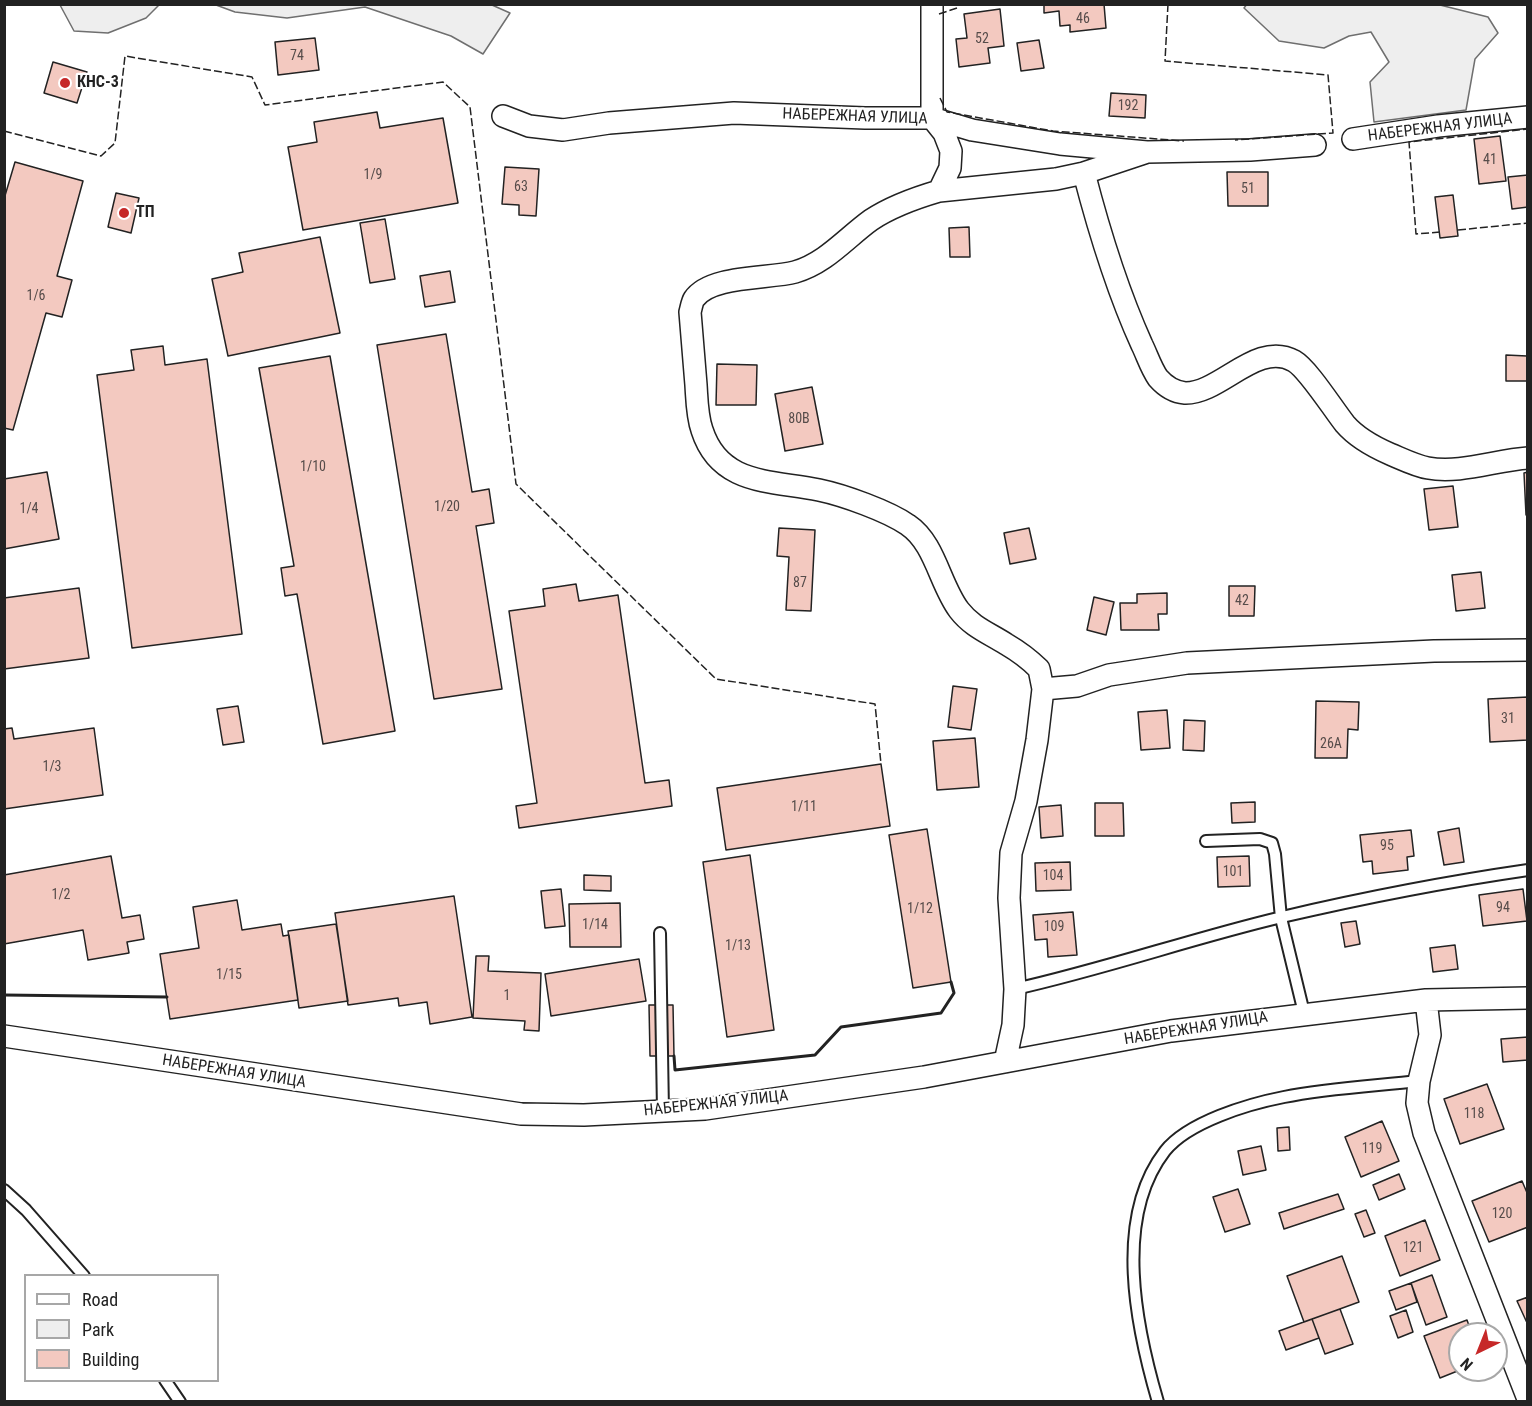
<!DOCTYPE html>
<html>
<head>
<meta charset="utf-8">
<style>
  body { margin:0 }
  #map { position:relative; width:1532px; height:1406px; overflow:hidden; background:#fff; font-family:"Roboto Condensed",sans-serif }
  canvas { display:block }
  .frame { position:absolute; inset:0; border:6px solid #222; pointer-events:none }
  .legend { position:absolute; left:24px; top:1274px; width:195px; height:108px; box-sizing:border-box; background:#fff; border:2px solid #a7a7a7; margin:0; padding:8px 10px; list-style:none; font-size:18px; color:#222 }
  .legend li { display:flex; align-items:center; gap:12px; height:30px }
  .legend b { width:30px; border:2px solid #a7a7a7 }
  .north { position:absolute; left:1448px; top:1322px; width:60px; height:60px; box-sizing:border-box; background:#fff; border:2px solid #a7a7a7; border-radius:50%; rotate:223deg; font-size:16px; font-weight:700; line-height:24px; text-align:center; color:#222 }
  .north::after { content:''; display:block; margin:auto; width:21px; height:27px; background:#c62828; clip-path:polygon(50% 0,100% 100%,50% 72%,0 100%) }
</style>
</head>
<body>
<div id="map">
<canvas width="1532" height="1406"></canvas>
<div class="frame"></div>
<ul class="legend">
<li><b style="height:8px;background:#fff"></b>Road</li>
<li><b style="height:16px;background:#eee"></b>Park</li>
<li><b style="height:16px;background:#f3c9c0"></b>Building</li>
</ul>
<div class="north">N</div>
</div>
<script>
const g = document.querySelector('canvas').getContext('2d');
g.lineJoin = 'round';
function fillPath(path, color) { g.fillStyle = color; g.fill(path, 'evenodd'); }
function strokePath(path, color, width, dash) { g.strokeStyle = color; g.lineWidth = width; g.lineCap = dash ? 'butt' : 'round'; g.setLineDash(dash || []); g.stroke(path); }
function drawText(font, color, halo, rows, align = 'center') {
  g.font = font + ' "Roboto Condensed",sans-serif'; g.lineWidth = 4.5; g.setLineDash([]); g.textBaseline = 'middle'; g.strokeStyle = halo; g.fillStyle = color; for (const [text, x, y, turn = 0] of rows) {
    g.save(); g.translate(x, y); g.rotate((+turn || 0) * Math.PI / 180); g.textAlign = isNaN(turn) ? turn : align; if (halo) g.strokeText(text, 0, 0); g.fillText(text, 0, 0); g.restore();
  }
}
const green = new Path2D(`
  M1247,4H1436L1488,17L1498,33L1475,59L1466,110L1374,122L1370,82L1389,62L1371,32L1349,36L1324,48L1279,41L1244,8Z
  M60,5H159L146,18L108,33L74,31Z
  M492,5L510,13L483,54L451,36L365,7L287,18L235,12L216,5Z`);
fillPath(green, '#eee');
strokePath(green, '#6f6f6f', 1.5);
const building = new Path2D(`
  M1044,4H1104L1106,28L1070,32V25L1060,26L1059,11L1044,13Z
  M1000,9L1004,46L988,48L990,63L959,67L956,39L967,38L964,14Z
  M315,38L319,70L278,75L275,42Z
  M1039,40L1044,68L1021,71L1017,43Z
  M53,62L87,72L77,103L44,93Z
  M1111,93L1146,95L1145,118L1109,116Z
  M377,112L380,128L443,118L458,203L303,230L288,147L317,142L314,122Z
  M1500,136L1506,181L1479,184L1474,139Z
  M15,162L83,181L57,276L72,280L62,317L46,313L13,430L4,428V199Z
  M505,167L539,169L536,216L519,215V205L502,204Z
  M1227,172H1268V206H1228Z
  M1528,175V207L1512,209L1508,177Z
  M116,193L139,198L131,233L108,227Z
  M1453,195L1458,236L1440,238L1435,197Z
  M385,219L395,279L370,283L360,223Z
  M969,227L970,257H950L949,228Z
  M320,237L340,333L228,356L212,279L243,272L239,253Z
  M450,271L455,302L425,307L420,276Z
  M446,334L472,492L489,489L494,523L476,526L502,689L434,699L377,345Z
  M163,346L165,365L207,359L242,634L132,648L97,375L134,370L131,350Z
  M1506,355L1527,356V381H1506Z
  M330,356L395,731L323,744L297,594L285,596L281,568L294,566L259,368Z
  M717,364L757,365L756,405H716Z
  M812,387L823,444L785,451L775,394Z
  M47,472L59,539L4,549V479Z
  M1528,472V515H1526L1524,473Z
  M1453,486L1458,527L1429,530L1424,489Z
  M779,528L815,530L811,611L786,610L789,557L777,556Z
  M1029,528L1036,559L1010,564L1004,533Z
  M1481,572L1485,608L1456,611L1452,575Z
  M576,584L579,601L618,595L645,783L669,780L672,806L519,828L516,806L537,803L509,611L545,606L543,589Z
  M1229,586H1255L1254,616H1229Z
  M79,588L89,658L4,669V598Z
  M1167,593V614H1158L1159,630H1121L1120,603H1137V594Z
  M1094,597L1114,602L1106,635L1087,630Z
  M953,686L977,689L971,730L948,727Z
  M1528,697V740L1490,742L1488,699Z
  M1316,701L1359,702L1358,730L1348,729L1347,758H1315Z
  M238,706L244,742L223,745L217,709Z
  M1167,710L1170,748L1141,750L1138,712Z
  M1184,720L1205,721L1204,751L1183,750Z
  M12,728L14,739L94,728L103,795L4,809V729Z
  M975,738L979,787L937,790L933,741Z
  M881,764L890,826L726,850L717,788Z
  M1255,802V822L1232,823L1231,803Z
  M1095,803H1123L1124,836H1095Z
  M1061,805L1063,836L1041,838L1039,807Z
  M1459,828L1464,862L1444,865L1438,832Z
  M927,829L951,982L913,988L889,835Z
  M1411,830L1414,856L1407,857L1408,870L1373,874L1372,861L1363,862L1360,835Z
  M750,855L774,1030L727,1037L703,862Z
  M111,856L122,918L140,915L144,939L127,942L129,953L88,960L83,930L4,944V875Z
  M1249,856L1250,886L1218,887L1217,857Z
  M1070,862L1071,890L1036,891L1035,863Z
  M584,875L611,876V891L584,890Z
  M561,889L565,926L545,928L541,891Z
  M1523,889L1527,921L1483,926L1479,895Z
  M454,896L472,1017L430,1024L427,1002L399,1006L398,998L348,1005L335,913Z
  M237,900L242,930L281,924L283,936L289,935L298,1000L170,1019L160,954L199,948L193,907Z
  M620,903L621,947H570L569,904Z
  M1073,912L1077,955L1048,957L1047,939L1035,940L1033,915Z
  M1356,921L1360,944L1345,947L1341,923Z
  M336,924L348,1001L299,1008L288,931Z
  M1455,945L1458,969L1433,972L1430,948Z
  M476,956H489L488,971L541,973L539,1031L524,1030L525,1021L473,1018Z
  M639,959L646,1001L551,1016L545,974Z
  M649,1005H673L674,1056H650Z
  M1528,1037V1060L1503,1062L1501,1039Z
  M1487,1084L1504,1129L1460,1144L1444,1099Z
  M1382,1121L1399,1161L1361,1177L1345,1137Z
  M1289,1127L1290,1150L1278,1151L1277,1128Z
  M1261,1146L1266,1170L1243,1175L1238,1151Z
  M1399,1174L1405,1189L1379,1200L1373,1185Z
  M1522,1181L1528,1195V1227L1489,1242L1472,1201Z
  M1238,1189L1250,1224L1225,1232L1213,1197Z
  M1338,1194L1344,1209L1284,1229L1279,1213Z
  M1366,1210L1375,1233L1364,1237L1355,1214Z
  M1425,1220L1440,1260L1400,1276L1385,1236Z
  M1342,1256L1359,1302L1304,1322L1287,1276Z
  M1432,1275L1447,1317L1426,1325L1411,1283Z
  M1411,1283L1417,1302L1396,1310L1389,1291Z
  M1528,1297V1325L1517,1301Z
  M1340,1309L1353,1344L1325,1354L1312,1319Z
  M1406,1310L1413,1332L1398,1338L1390,1316Z
  M1312,1319L1319,1338L1286,1350L1279,1331Z
  M1467,1320L1472,1334H1460V1370L1440,1378L1424,1336Z`);
fillPath(building, '#f3c9c0');
strokePath(building, '#222', 1.5);
const service = new Path2D(`
  M1206,841L1260,839L1272,843L1275,854L1281,918L1304,1013
  M660,933L663,1111
  M1015,989C1105,969 1193,938 1282,917C1363,898 1445,882 1528,870
  M4,1190L26,1210L84,1276
  M165,1380L180,1402
  M1158,1402C1136,1327 1113,1218 1165,1151C1188,1122 1248,1104 1284,1097C1328,1088 1374,1086 1419,1081`);
const minor = new Path2D(`
  M932,4V118L944,133L951,151L950,168L939,191
  M503,116L529,126L563,130L609,123L734,113L865,118H932L972,130L1060,144L1147,152L1250,150L1315,145
  M1353,139L1438,126L1528,117
  M1084,173C1099,231 1117,290 1142,345C1147,355 1151,368 1158,378C1165,386 1174,392 1185,393C1220,394 1257,340 1294,361C1308,369 1333,409 1345,424C1357,438 1374,447 1390,454C1402,459 1416,466 1428,468C1460,474 1496,460 1528,458
  M1043,689L1077,686L1109,675L1187,663L1434,651L1528,650
  M1426,1000L1430,1035L1419,1081L1417,1103L1424,1133L1528,1399
  M4,1036L521,1114L584,1115L705,1109L924,1077L1171,1031L1426,1000L1528,998
  M1005,1062L1013,1025L1015,989L1009,898L1011,853L1026,801L1037,740L1043,689L1039,669C1029,659 1018,651 1006,644C989,633 972,627 959,610C940,585 935,543 908,525C888,511 843,495 819,490C772,480 720,486 702,430C697,416 697,400 696,385C694,361 692,337 690,312C691,309 692,302 694,299C710,275 769,279 795,272C826,263 846,238 871,220C892,206 915,198 939,191L1056,179L1084,173L1147,152`);
strokePath(service, '#222', 14);
strokePath(minor, '#222', 24);
strokePath(service, '#fff', 10);
strokePath(minor, '#fff', 21);
strokePath(new Path2D(`
  M1168,4L1165,61L1328,75L1333,133L1235,140
  M939,14L957,8
  M940,98L947,112L1053,131L1184,141
  M4,131L101,156L115,143L125,56L252,77L265,105L443,82L470,107L516,484L716,679L875,704L881,764
  M1458,230L1528,223
  M1440,232L1416,234L1409,142L1528,129`), '#222', 1.5, [8, 3]);
strokePath(new Path2D(`
  M4,995L167,997
  M674,1056L675,1070L815,1055L841,1027L941,1013L954,993L951,982`), '#222', 3);
for (const [x, y, r, color] of [
  [65,83,6,"#c62828"],
  [124,213,6,"#c62828"]
]) { const dot = new Path2D(); dot.arc(x, y, r, 0, 2 * Math.PI); g.fillStyle = color; g.fill(dot); strokePath(dot, '#fff', 2); }
drawText('14px', '#564c4a', null, [
  ["46",1083,19],
  ["52",982,39],
  ["74",297,56],
  ["192",1128,106],
  ["41",1490,160],
  ["1/9",373,175],
  ["63",521,187],
  ["51",1248,189],
  ["1/6",36,296],
  ["80В",799,419],
  ["1/10",313,467],
  ["1/20",447,507],
  ["1/4",29,509],
  ["87",800,583],
  ["42",1242,601],
  ["31",1508,719],
  ["26А",1331,744],
  ["1/3",52,767],
  ["1/11",804,807],
  ["95",1387,846],
  ["101",1233,872],
  ["104",1053,876],
  ["1/2",61,895],
  ["94",1503,908],
  ["1/12",920,909],
  ["1/14",595,925],
  ["109",1054,927],
  ["1/13",738,946],
  ["1/15",229,975],
  ["1",507,996],
  ["118",1474,1114],
  ["119",1372,1149],
  ["120",1502,1214],
  ["121",1413,1248]
]);
drawText('bold 16px', '#222', '#fff', [
  ["КНС-3",77,83],
  ["ТП",136,213]
], 'left');
drawText('16px', '#222', '#fff', [
  ["НАБЕРЕЖНАЯ УЛИЦА",855,117,2],
  ["НАБЕРЕЖНАЯ УЛИЦА",1440,128,-7],
  ["НАБЕРЕЖНАЯ УЛИЦА",1196,1029,-9],
  ["НАБЕРЕЖНАЯ УЛИЦА",234,1072,9],
  ["НАБЕРЕЖНАЯ УЛИЦА",716,1104,-6]
]);
</script>
</body>
</html>
